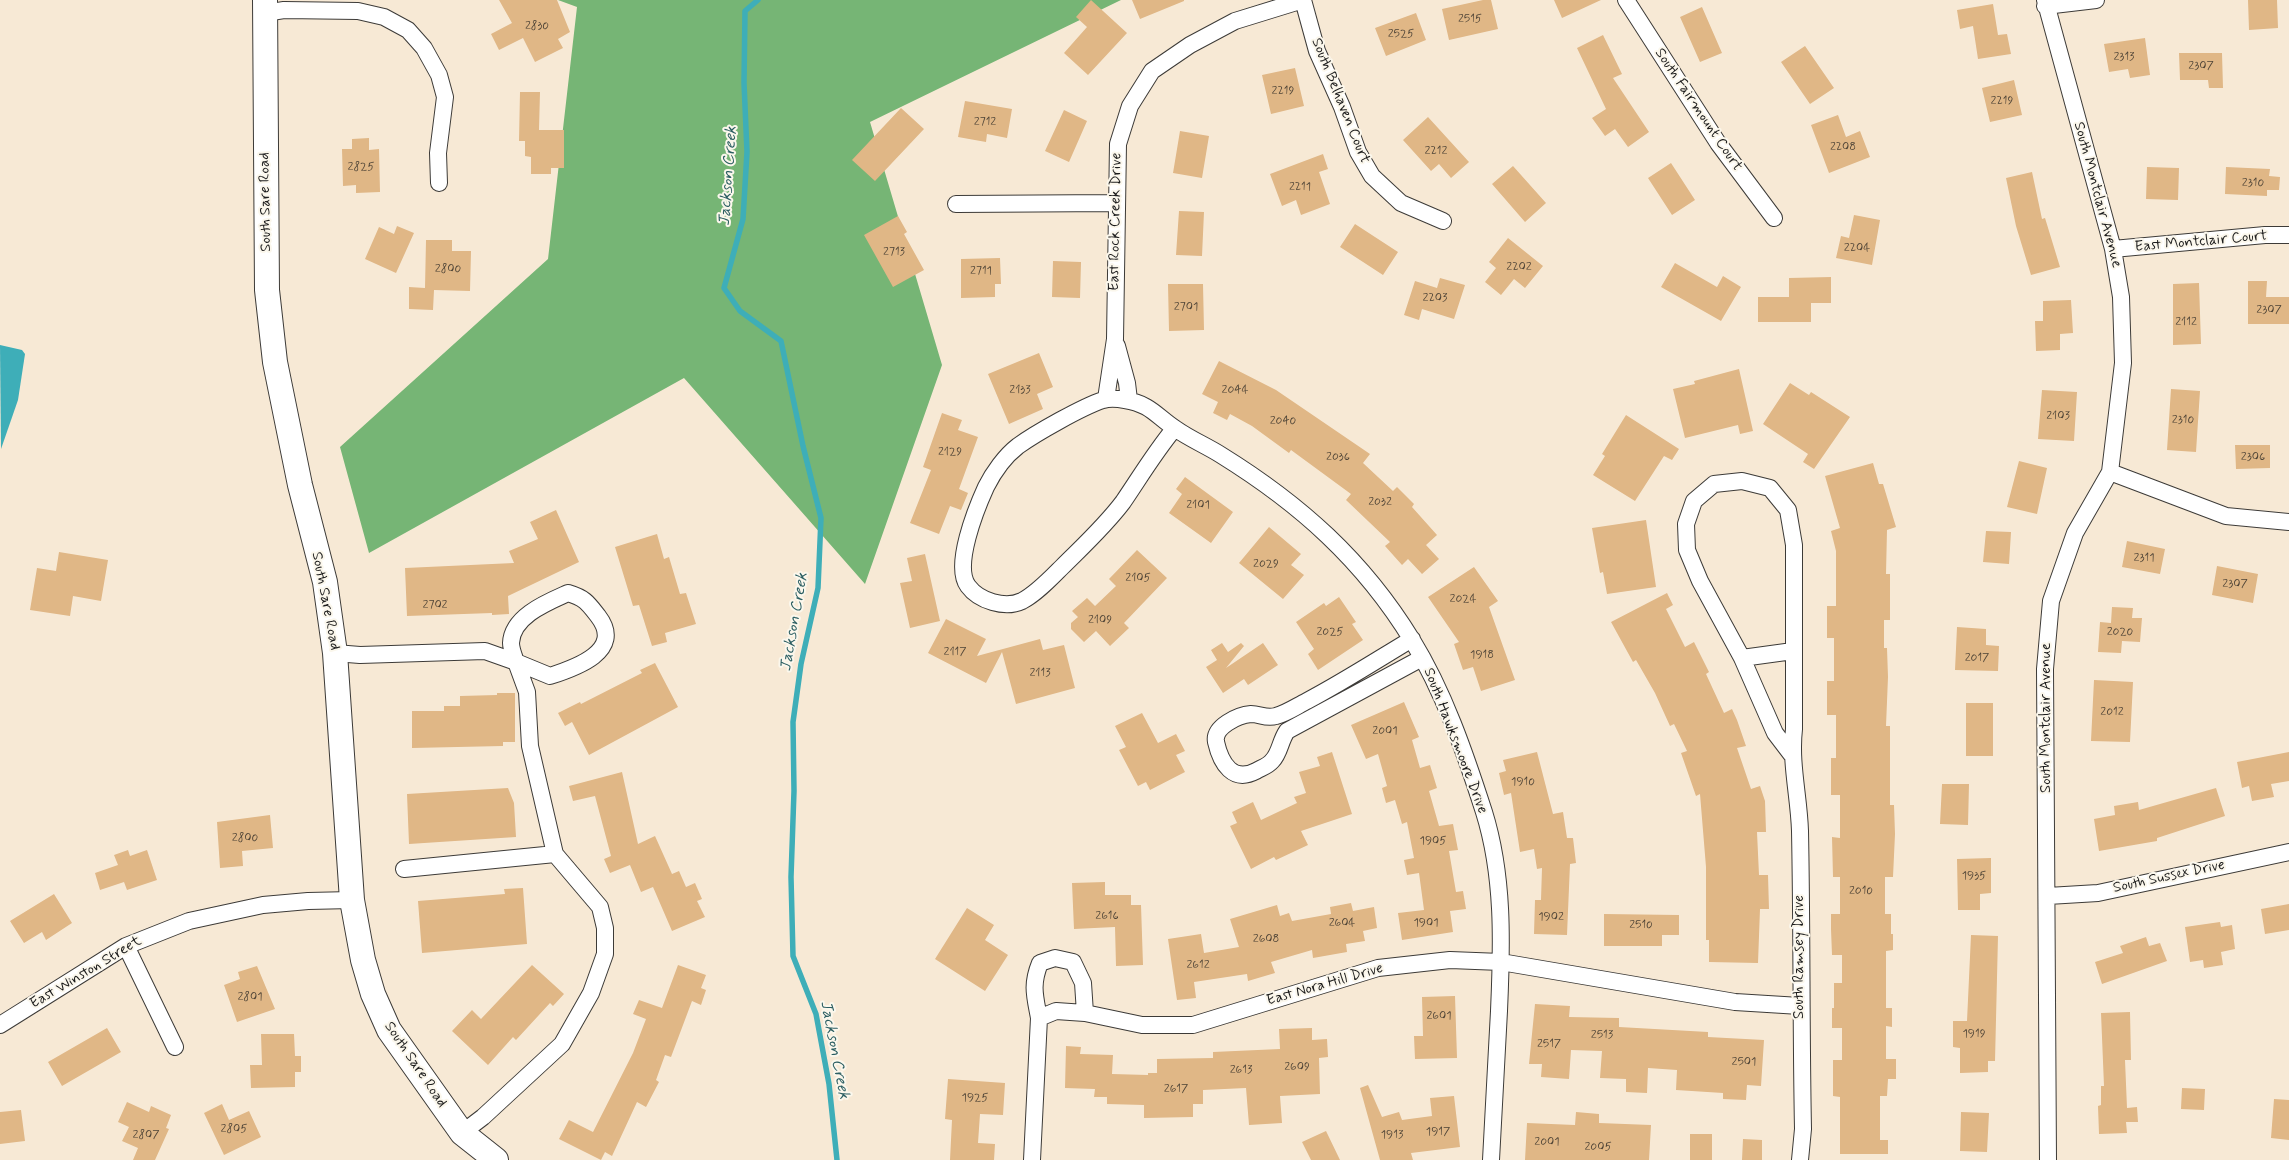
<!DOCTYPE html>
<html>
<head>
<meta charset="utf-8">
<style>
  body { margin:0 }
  canvas { display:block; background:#f7e9d5 }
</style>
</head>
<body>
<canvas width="2289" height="1160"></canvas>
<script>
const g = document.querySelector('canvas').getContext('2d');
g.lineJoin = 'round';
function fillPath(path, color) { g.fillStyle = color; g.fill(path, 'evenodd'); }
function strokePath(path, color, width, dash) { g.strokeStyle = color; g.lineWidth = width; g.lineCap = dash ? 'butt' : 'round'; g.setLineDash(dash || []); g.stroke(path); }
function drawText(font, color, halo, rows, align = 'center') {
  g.font = font + ' Mynerve,sans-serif'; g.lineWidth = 4; g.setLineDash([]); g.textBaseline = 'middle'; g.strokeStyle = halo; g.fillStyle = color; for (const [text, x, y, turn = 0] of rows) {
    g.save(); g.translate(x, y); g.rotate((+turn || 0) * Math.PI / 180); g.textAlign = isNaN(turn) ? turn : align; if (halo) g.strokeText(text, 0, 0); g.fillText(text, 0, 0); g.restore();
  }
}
fillPath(new Path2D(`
  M558,0H1121L870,122L942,365L865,584L684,378L369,553L340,447L548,259L577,7Z`), '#76b575');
fillPath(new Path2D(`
  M0,345L22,350L25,354L18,400L1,449Z`), '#3eaeb8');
strokePath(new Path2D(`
  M758,0L745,11L744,83L747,152L743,219L724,288L740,311L781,341L803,446L821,518L818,588L801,664L793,722L794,791L791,877L793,956L816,1014L829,1084L837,1160`), '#3eaeb8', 5.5);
fillPath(new Path2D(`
  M499,0H557L570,32L558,39L563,48L535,62L523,38L499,50L491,34L512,23Z
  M1091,0L1127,33L1088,75L1064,53L1087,27L1076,17Z
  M1132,0H1184V1L1140,19Z
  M1483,0H1491L1498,29L1449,40L1442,9Z
  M1554,0H1601L1562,18Z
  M2248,0H2277L2278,28L2249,30Z
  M1993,4L1998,35L2007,34L2011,54L1978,59L1973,26L1960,29L1957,10Z
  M1702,7L1722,53L1700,62L1680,17Z
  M1416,13L1426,40L1386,56L1375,28Z
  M1603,35L1622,74L1613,78L1649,132L1628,147L1615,129L1605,136L1592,118L1606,109L1577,48Z
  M2145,38L2150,75L2130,78L2128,69L2109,72L2104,44Z
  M1805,46L1834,88L1810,104L1781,62Z
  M2179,53H2222L2223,88H2209L2208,80H2180Z
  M1295,68L1304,106L1271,114L1262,75Z
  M2014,80L2022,115L1990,122L1982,88Z
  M520,92H540L539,130H564V168H551V174H531V157L525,156V141H519Z
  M965,101L1012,109L1007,138L987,134L986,142L958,137Z
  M901,108L924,129L875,181L852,160Z
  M1064,110L1087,121L1069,162L1045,151Z
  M1838,115L1846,137L1860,131L1870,157L1829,173L1811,125Z
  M1428,117L1469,162L1451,178L1439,164L1431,171L1403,140Z
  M1180,131L1209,136L1202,178L1173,173Z
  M369,138V150L379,149L380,192L356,193V185L343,186L342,149H352V139Z
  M1323,154L1328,169L1319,172L1330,204L1301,215L1296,200L1282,206L1270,174Z
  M1671,163L1695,200L1672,215L1648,178Z
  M1513,166L1546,203L1525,222L1492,184Z
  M2147,167L2179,168L2178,200L2146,199Z
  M2226,167L2270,169L2269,176L2280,177L2279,190H2267V196L2225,194Z
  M2032,172L2042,219L2045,218L2060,267L2031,275L2016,226L2006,178Z
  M1179,211L1204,212L1202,256L1176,255Z
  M1854,215L1880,220L1872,265L1836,258L1841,236L1849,238Z
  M898,216L907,232L904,234L924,270L893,287L864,235Z
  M1355,224L1398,252L1383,275L1340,247Z
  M397,226L414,233L396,273L365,259L379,227L394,234Z
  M1508,238L1543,266L1525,288L1514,279L1501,295L1485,282L1496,268L1489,262Z
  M426,240H452V251H471L470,291L434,290L433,310L409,309V287L425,288Z
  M1000,258L1001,284H995V297L961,298V259Z
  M1053,261L1081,262L1080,298L1052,297Z
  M1675,263L1717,287L1723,276L1741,287L1721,321L1661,287Z
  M1831,277V303H1811V322H1758V297H1789V278Z
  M1440,278L1465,285L1454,319L1422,309L1419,320L1404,315L1415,281L1437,288Z
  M2248,281H2267L2266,297H2289V324H2248Z
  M2199,283L2201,344L2173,345V284Z
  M1168,284H1203L1204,330L1169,331Z
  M2071,300L2073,333L2060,334V350L2036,351L2035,321H2043V301Z
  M1039,353L1053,387L1037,394L1043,409L1009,424L988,374Z
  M1219,361L1276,390L1370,454L1363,463L1393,491L1397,487L1414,504L1412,507L1437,535L1426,545L1439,559L1422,574L1408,559L1402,565L1385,546L1390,542L1346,500L1351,494L1291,450L1289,453L1252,426L1230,414L1227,420L1213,413L1218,402L1202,394Z
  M1739,369L1753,431L1740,434L1738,425L1685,438L1673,389L1695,384L1694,381Z
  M1790,383L1809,395L1811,392L1850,417L1814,469L1803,462L1808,454L1763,424Z
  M2171,389L2200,391L2196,452L2167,450Z
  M2042,390L2077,392L2074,441L2038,439Z
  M942,413L962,420L958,430L978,437L959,489L968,493L961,510L950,506L939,534L910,523L931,470L923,467Z
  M1626,415L1679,449L1672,460L1664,456L1635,501L1593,475L1605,456L1602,454Z
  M2235,445H2270V468L2236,469Z
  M2019,461L2047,468L2037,514L2007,507Z
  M1873,463L1879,484H1883L1896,527L1887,530L1886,574H1890V620H1884V648H1887L1888,677L1886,726H1890V805H1894L1895,834L1893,877H1885V914H1891V934H1893V950L1886,951V1008H1892V1027L1886,1026V1059H1896V1079H1888L1887,1096H1880V1140H1888V1154H1840V1097L1833,1096V1060H1842V1028H1832V1008H1834V983H1842V955H1832L1831,929V914H1840V877H1833L1832,837L1840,838V795H1831V758H1836V715H1827V681H1834V638H1827V606H1836V551L1831,531L1840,528L1825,476Z
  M1185,477L1233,512L1211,543L1169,513L1182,494L1176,489Z
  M556,510L579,562L508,596L509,614L492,615V613L407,616L405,568L514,563L509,551L538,539L530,522Z
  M1646,520L1656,587L1607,594L1603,572L1600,573L1592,528Z
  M1269,527L1301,554L1291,565L1304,575L1283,599L1239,563Z
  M1986,531L2011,532L2009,564L1983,562Z
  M657,534L664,559L669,557L680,594L686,593L696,624L665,633L667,642L652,646L639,605L633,606L615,547Z
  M2127,541L2165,549L2160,574L2122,567Z
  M1137,550L1167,578L1124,623L1129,628L1110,646L1096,631L1084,642L1071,629V623L1078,617L1072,611L1087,598L1095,606L1116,586L1109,579Z
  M59,552L108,560L101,601L73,596L70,616L30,610L37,568L56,571Z
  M925,554L940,621L910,628L900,583L912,581L907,558Z
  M2217,566L2258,574L2253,603L2212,595Z
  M1474,567L1498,601L1489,607L1515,680L1481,691L1473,667L1463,670L1454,644L1459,642L1428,597Z
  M1667,593L1673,605L1666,609L1685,647L1694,642L1709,672L1706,674L1724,713L1732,709L1737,720L1746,746L1737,748L1751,789L1760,786L1765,801L1766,832H1757L1759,875H1768L1769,909H1760L1758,963L1709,962V940H1706V867L1700,794L1696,796L1681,753L1687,751L1674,724L1670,726L1655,693L1636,660L1633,662L1611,622Z
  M1339,597L1356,622L1352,624L1363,640L1318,670L1308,654L1314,649L1296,622L1324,603L1326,606Z
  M2112,607L2133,608L2132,618H2142L2140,642L2122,641L2121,653L2098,652L2100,622L2111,623Z
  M946,619L986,639L977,656L1040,639L1043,650L1064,645L1075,688L1016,704L1002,652L986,683L928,653Z
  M1957,627L1986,629V645L1999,646L1998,671L1955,670Z
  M1222,643L1228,652L1241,643L1244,646L1226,668L1263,643L1278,665L1248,685L1244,679L1223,693L1206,667L1217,660L1211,650Z
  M655,663L678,707L589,755L572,722L565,726L558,713L580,702L581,704L642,673L640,670Z
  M2094,680L2133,682L2130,742L2091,741Z
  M497,693H515V742H503V746L412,748V711H444V706H460V696L497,695Z
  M1404,702L1419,737L1412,740L1420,768L1430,765L1437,788L1429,791L1439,826L1453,824L1458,850L1449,851L1456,892L1463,891L1466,909L1450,911L1453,932L1402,940L1398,913L1424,910L1419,873L1407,875L1404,860L1414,858L1407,822L1402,824L1395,800L1386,803L1382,788L1387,786L1378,754L1366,759L1351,725Z
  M1966,703H1993V756H1966Z
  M1142,713L1158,743L1176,734L1185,751L1176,755L1185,772L1150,790L1146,782L1138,786L1119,750L1126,747L1115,726Z
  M1332,752L1352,814L1301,831L1308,845L1276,860L1274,857L1251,869L1230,826L1237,823L1232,812L1253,802L1261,820L1297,803L1294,797L1306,793L1299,772L1320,766L1317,757Z
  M1537,752L1553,814L1563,812L1567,838H1573L1576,863L1570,864L1567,935L1534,934L1535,900H1541L1542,868L1537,869L1534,849L1520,852L1511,793L1504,795L1499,773L1506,771L1503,760Z
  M2289,752V781L2271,784L2274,797L2252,801L2249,786L2242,788L2237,762Z
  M622,772L638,844L655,836L672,874L679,871L686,887L695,883L702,899L697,901L705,917L672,931L653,887L641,892L630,865L610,873L604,859L611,856L595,796L573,801L569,786Z
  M1942,784H1969L1968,825L1940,824Z
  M508,788L514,803L516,837L409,844L407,794Z
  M2216,788L2225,816L2157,838V841L2099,851L2094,819L2115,815L2114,806L2138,802L2139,810Z
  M270,815L273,848L242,851L243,866L220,868L217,822Z
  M128,850L130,856L147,850L157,880L127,890L124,882L100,890L95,873L118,865L114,855Z
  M1991,858V893L1980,894V910H1958L1957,859Z
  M1105,882V895H1131V905H1141L1143,965L1116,966L1115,927L1074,929L1072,883Z
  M523,888L527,944L422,953L418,901L505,894L504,889Z
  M54,894L72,923L46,940L42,932L24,943L10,921Z
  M1351,903L1353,911L1374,907L1377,928L1363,931L1365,941L1346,944L1347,952L1313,958L1312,950L1271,962L1275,973L1248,981L1247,974L1194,982L1196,998L1177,1000L1168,939L1201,934L1204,953L1239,947L1230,919L1277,905L1280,916L1289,913L1292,921L1331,914L1330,907Z
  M2289,904V930L2265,934L2261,909Z
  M967,908L994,925L985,940L1008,955L985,991L935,959Z
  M1604,914L1679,915V935H1662V946H1604Z
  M2220,922L2221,927L2232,925L2235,949L2221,952L2223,965L2204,968L2203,960L2190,962L2185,927Z
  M1971,935L1998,936L1995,1061H1988V1072L1960,1073V1048L1953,1047V1021H1967Z
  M2146,937L2149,946L2160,943L2167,961L2102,984L2095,962L2123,953L2120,946Z
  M532,965L564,994L553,1006L550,1003L516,1040L513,1037L488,1065L452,1031L472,1010L481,1019Z
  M678,965L706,975L701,988L706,990L701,1005L692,1001L671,1057L665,1055L656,1080L659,1082L646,1107L637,1102L612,1156L605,1152L601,1160L559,1139L569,1120L593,1132L633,1053L646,1019L633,1014L639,1000L662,1008Z
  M257,966L275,1009L237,1022L224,985L240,979L238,972Z
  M1455,996L1457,1058L1415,1059L1414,1036H1423L1422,997Z
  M1535,1004L1570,1006L1569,1017L1619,1018V1027L1708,1032V1037L1764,1040L1761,1086L1747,1085L1746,1100L1723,1099V1093L1676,1090L1677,1070L1648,1068L1647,1093L1626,1092V1079L1600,1078L1602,1051L1571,1050L1569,1079L1541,1077L1542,1064H1529Z
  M2130,1012L2131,1060H2125L2127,1108L2137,1107L2138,1122H2126L2127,1133L2099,1134L2098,1106L2101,1105V1086H2104L2101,1013Z
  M107,1028L121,1052L62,1086L48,1062Z
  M1312,1028V1040L1327,1039L1328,1057L1319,1058L1320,1094L1280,1096L1282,1123L1249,1125L1246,1088L1203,1090V1104H1193V1117L1144,1118V1105L1107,1104V1097H1094L1095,1089L1065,1088L1066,1046L1081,1047L1080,1054L1113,1055L1112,1074L1148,1075V1073H1157V1059L1213,1058V1052L1280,1049L1279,1029Z
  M261,1034H294L295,1056H301V1072H295V1087L251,1088L250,1065H262Z
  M948,1079L1005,1083L1003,1115L980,1114L978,1143L995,1144L994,1160H950L952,1120L945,1119Z
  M1368,1085L1382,1117L1399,1112L1402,1120L1432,1116L1430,1098L1454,1096L1460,1147L1411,1153L1413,1160H1380L1360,1088Z
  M2182,1088L2205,1089L2204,1110L2181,1109Z
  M2274,1099L2289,1100V1140L2271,1138Z
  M127,1102L149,1112L151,1106L171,1115L166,1128L169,1129L155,1160H133L138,1148L122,1141L129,1127L118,1122Z
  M222,1104L229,1120L249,1111L261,1137L224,1155L204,1113Z
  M21,1110L25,1141L0,1144V1112Z
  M1576,1112L1599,1114V1123L1651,1125L1649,1160H1525L1527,1123L1575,1125Z
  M1961,1112L1989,1113L1987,1152L1960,1151Z
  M1326,1131L1340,1160H1311L1302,1142Z
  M1690,1134H1712V1160H1690Z
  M1743,1139L1762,1140V1160H1742Z`), '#e0b786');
const minor = new Path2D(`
  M1303,0L1317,51L1342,107L1358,152L1372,176L1401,203L1443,221
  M1626,0L1718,143L1774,218
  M2045,0L2113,249L2121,297L2123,363L2110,472L2075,533L2051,601L2045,669L2048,1160
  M2045,6L2096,0
  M265,13L284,10L358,11L384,17L408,30L424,48L439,75L445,97L438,153L439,183
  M956,204L1116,203
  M2113,249L2265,235H2289
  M1117,346L1127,383L1129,400
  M1106,399L1115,339L1118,144L1130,106L1152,71L1190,45L1235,21L1303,0
  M1174,429C1155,452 1140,477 1123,502C1105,526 1083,546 1062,567C1051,578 1036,594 1022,601C1005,609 979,601 968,586C953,566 976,509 986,487C993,473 1005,456 1018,446C1036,433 1082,407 1103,400C1110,398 1119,399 1125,400C1151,404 1157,417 1176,429C1190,439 1207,446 1221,455C1300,504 1363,560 1412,640C1444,692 1465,753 1484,812C1504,876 1502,944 1499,1011C1496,1061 1494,1110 1491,1160
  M2110,472L2226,516L2289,522
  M568,593C585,598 588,603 598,616C625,651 575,668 550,676L516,662C514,656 511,649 511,643C512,616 548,602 568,593Z
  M1412,639C1377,660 1343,682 1307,701C1297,706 1287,713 1276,716C1266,719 1260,714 1251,714C1238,715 1213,727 1216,742C1221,764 1233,783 1256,771C1261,768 1268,766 1272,761C1280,753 1280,741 1287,731L1422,658
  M335,653L360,655L485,651L516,662L527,692L530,746L555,854L600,907L605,928V954L591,993L562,1044L483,1117L462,1133
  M1742,658L1793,651
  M1791,754L1775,733L1742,658L1700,581L1687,550L1686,524L1694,501L1714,484L1742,481L1770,488L1788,510L1794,545V729C1790,763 1799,797 1800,831C1802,931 1801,1030 1803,1129L1800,1160
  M404,869L555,854
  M2048,896L2098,893L2289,852
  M126,946L175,1047
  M1039,1018C1035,996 1031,985 1040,963L1055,958L1073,962L1083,983L1085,1013L1142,1025H1193L1378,968L1450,960L1501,962L1735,1002L1800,1006
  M0,1025L126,946L189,921L263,905L308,901L352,900
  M1032,1160L1039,1018L1056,1011L1085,1013`);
const secondary = new Path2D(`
  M265,0L267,290L275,362L300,485L325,582L335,653L352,900L363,960L373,994L389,1030L462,1133L496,1160`);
strokePath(minor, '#3d3b38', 18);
strokePath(secondary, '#3d3b38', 26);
strokePath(minor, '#fff', 16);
strokePath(secondary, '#fff', 24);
drawText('12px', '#4d4336', null, [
  ["2515",1470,19],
  ["2830",537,26],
  ["2525",1401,34],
  ["2313",2124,57],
  ["2307",2201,66],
  ["2219",1283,91],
  ["2219",2002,101],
  ["2712",985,122],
  ["2208",1843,147],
  ["2212",1436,151],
  ["2825",361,167],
  ["2310",2253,183],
  ["2211",1300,187],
  ["2204",1857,248],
  ["2713",894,252],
  ["2202",1519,267],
  ["2800",448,269],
  ["2711",981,271],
  ["2203",1435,298],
  ["2701",1186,307],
  ["2307",2269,310],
  ["2112",2186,322],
  ["2133",1020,390],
  ["2044",1235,390],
  ["2103",2058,416],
  ["2310",2183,420],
  ["2040",1283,421],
  ["2129",950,452],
  ["2036",1338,457],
  ["2306",2253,457],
  ["2032",1380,502],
  ["2101",1198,505],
  ["2311",2144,558],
  ["2029",1266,564],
  ["2105",1138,578],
  ["2307",2235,584],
  ["2024",1463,599],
  ["2702",435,605],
  ["2109",1100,620],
  ["2025",1330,632],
  ["2020",2120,632],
  ["2117",955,652],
  ["1918",1482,655],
  ["2017",1977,658],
  ["2113",1040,673],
  ["2012",2112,712],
  ["2001",1385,731],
  ["1910",1523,782],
  ["2800",245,838],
  ["1905",1433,841],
  ["1935",1974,876],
  ["2010",1861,891],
  ["2616",1107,916],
  ["1902",1551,917],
  ["2604",1342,923],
  ["1901",1426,923],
  ["2510",1641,925],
  ["2608",1266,939],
  ["2612",1198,965],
  ["2801",250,997],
  ["2601",1439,1016],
  ["1919",1974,1034],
  ["2513",1602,1035],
  ["2517",1549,1044],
  ["2501",1744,1062],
  ["2609",1297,1067],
  ["2613",1241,1070],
  ["2617",1176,1089],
  ["1925",975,1098],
  ["2805",234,1129],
  ["1917",1438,1132],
  ["2807",146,1135],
  ["1913",1392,1135],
  ["2001",1547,1142],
  ["2005",1598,1147]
]);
drawText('15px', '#1c1c1c', '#fbf7ec', [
  ["South Belhaven Court",1340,101,68],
  ["South Fairmount Court",1698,110,56],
  ["South Montclair Avenue",2097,195,75],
  ["South Sare Road",266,202,-91],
  ["East Rock Creek Drive",1116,222,-89],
  ["East Montclair Court",2201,242,-5],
  ["South Sare Road",325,601,79],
  ["South Montclair Avenue",2047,718,-90],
  ["South Hawksmoore Drive",1455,741,69],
  ["South Sussex Drive",2169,877,-12],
  ["South Ramsey Drive",1800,957,-90],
  ["East Winston Street",86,973,-31],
  ["East Nora Hill Drive",1325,985,-16],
  ["South Sare Road",415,1065,56]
]);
drawText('italic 16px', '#2b5e62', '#fbf7ec', [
  ["Jackson Creek",729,176,-86],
  ["Jackson Creek",795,622,-80],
  ["Jackson Creek",834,1050,79]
]);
</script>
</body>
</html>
